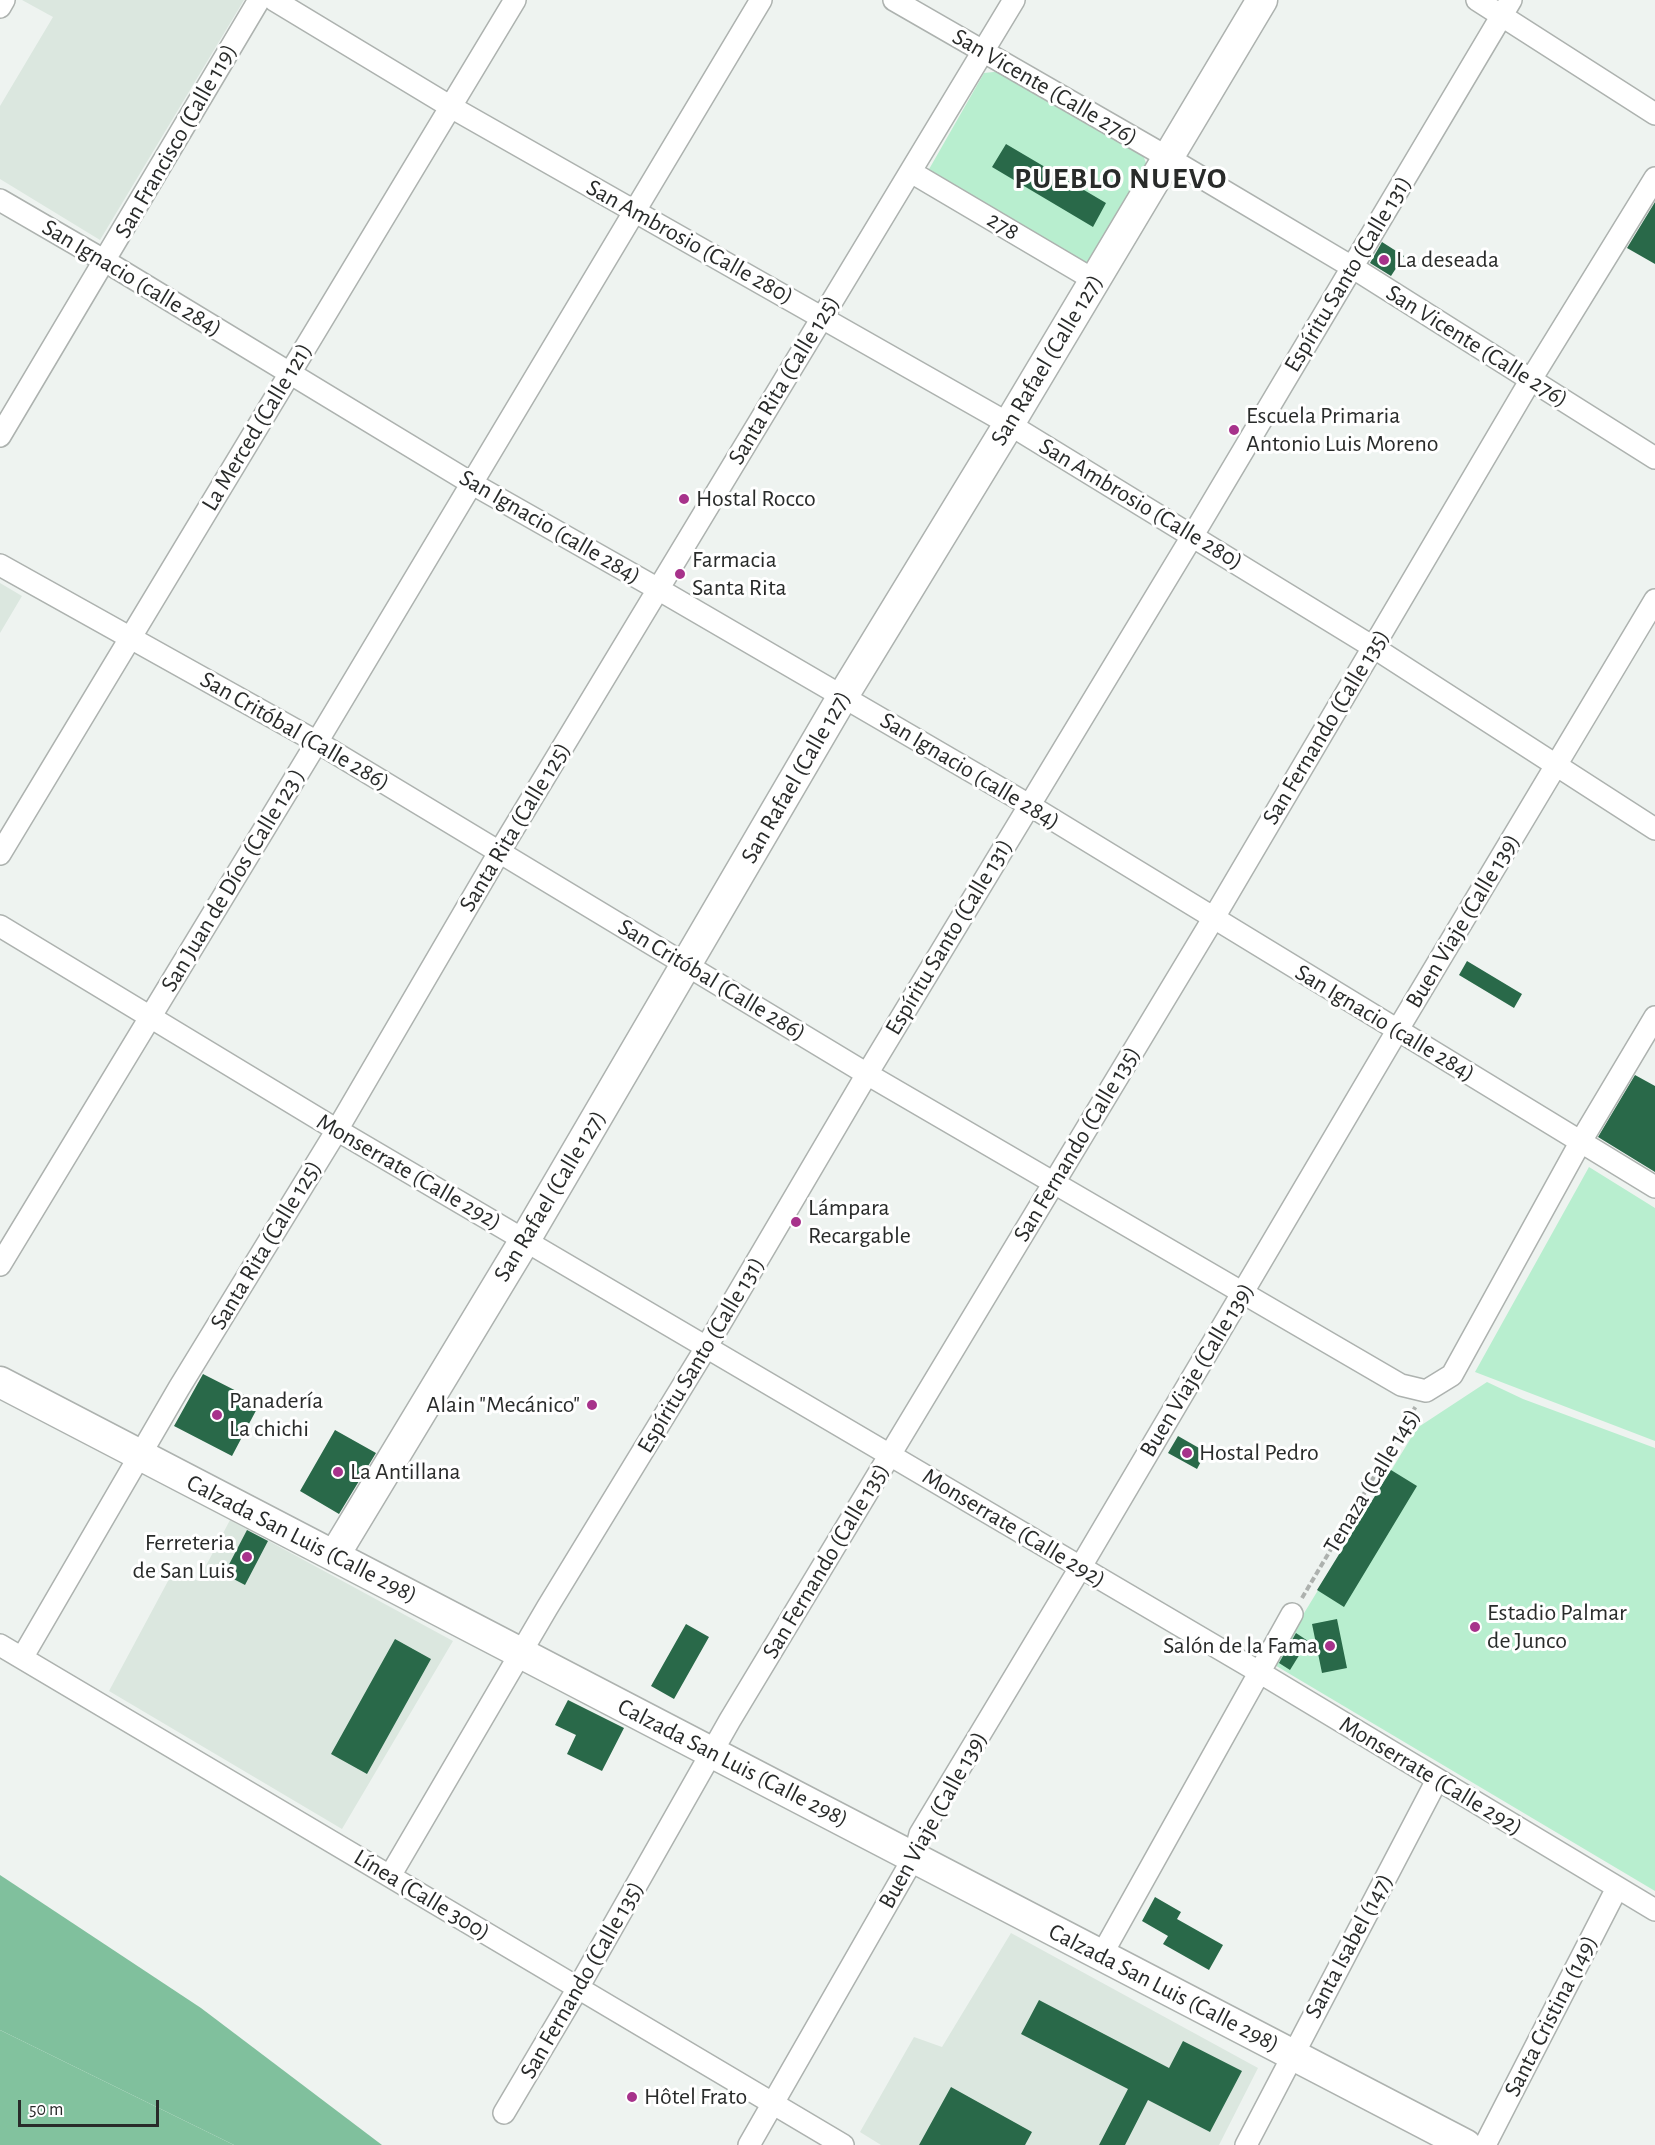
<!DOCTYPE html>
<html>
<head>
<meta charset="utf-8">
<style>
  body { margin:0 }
  #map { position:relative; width:1655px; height:2145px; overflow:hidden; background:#eef3f0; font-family:"Alegreya Sans",sans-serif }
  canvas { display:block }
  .scale { position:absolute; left:18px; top:2100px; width:141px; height:27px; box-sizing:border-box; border:3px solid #292b2a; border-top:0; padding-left:8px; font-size:18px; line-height:21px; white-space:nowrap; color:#292b2a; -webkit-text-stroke:4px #fff; paint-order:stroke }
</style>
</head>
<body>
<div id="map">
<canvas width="1655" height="2145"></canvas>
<div class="scale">50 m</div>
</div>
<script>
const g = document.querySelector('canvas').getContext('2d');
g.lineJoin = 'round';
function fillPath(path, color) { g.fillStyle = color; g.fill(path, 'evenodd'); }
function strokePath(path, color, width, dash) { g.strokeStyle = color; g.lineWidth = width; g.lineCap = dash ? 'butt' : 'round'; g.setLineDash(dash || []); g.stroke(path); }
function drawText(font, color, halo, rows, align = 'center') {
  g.font = font + ' "Alegreya Sans",sans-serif'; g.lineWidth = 6; g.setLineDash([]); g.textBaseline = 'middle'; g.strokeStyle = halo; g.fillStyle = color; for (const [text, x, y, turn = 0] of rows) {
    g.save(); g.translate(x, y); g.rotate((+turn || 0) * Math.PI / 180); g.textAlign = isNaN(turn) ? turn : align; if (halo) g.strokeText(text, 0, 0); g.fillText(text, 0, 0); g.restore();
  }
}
fillPath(new Path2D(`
  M22,0H244L100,240L0,179V106L53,17Z
  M0,583L22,596L0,633Z
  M230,1520L453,1641L342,1829L109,1691L175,1568L198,1581Z
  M1011,1933L1258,2068L1219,2145H881L860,2132L914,2037L942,2047Z`), '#dbe7df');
fillPath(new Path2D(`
  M1003,71L1142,152L1147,166L1089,265L928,171L984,73Z
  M1589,1167L1655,1208V1441L1475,1372Z
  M1487,1382L1523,1399L1655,1448V1891L1273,1664L1417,1428Z`), '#b8eecf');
fillPath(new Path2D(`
  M0,1875L201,2008L382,2145H234L0,2030Z`), '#80c09d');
fillPath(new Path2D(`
  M0,2030L234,2145H0Z`), '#82c29e');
fillPath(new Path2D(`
  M1006,144L1106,203L1093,227L992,167Z
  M1655,202V264L1627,248Z
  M1382,242L1404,256L1391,276L1370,263Z
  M1467,961L1522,994L1514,1008L1459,975Z
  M1635,1075L1655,1086V1172L1598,1137Z
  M203,1374L260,1403L232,1456L174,1426Z
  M335,1430L376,1453L339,1514L300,1491Z
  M1178,1436L1206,1452L1197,1469L1168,1453Z
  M1391,1470L1417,1486L1344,1607L1317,1590Z
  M247,1530L268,1541L245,1585L224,1574Z
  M1337,1619L1347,1668L1322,1673L1312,1624Z
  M686,1624L709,1637L674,1699L651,1686Z
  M1296,1633L1308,1641L1290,1670L1279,1663Z
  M395,1639L431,1659L367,1774L331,1754Z
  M568,1700L624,1728L602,1771L567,1754L576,1735L555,1725Z
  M1155,1897L1181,1912L1177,1919L1223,1945L1209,1970L1163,1944L1168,1936L1142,1921Z
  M1039,2000L1169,2068L1183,2041L1242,2071L1210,2132L1148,2100L1125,2145H1099L1128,2089L1021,2034Z
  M951,2087L1032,2132L1025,2145H919Z`), '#296949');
const street = new Path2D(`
  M274,0L451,107L1009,424L1373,647L1655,829
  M894,0L1167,157L1352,267L1655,458
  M1477,0L1655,114
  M0,7L4,0
  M911,172L1094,280
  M0,200L105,261L471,483L658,589L1029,805L1655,1187
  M0,436L259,0
  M0,565L317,742L867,1074L1401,1385L1426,1391L1452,1375L1581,1141L1655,1017
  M0,854L515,0
  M0,926L337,1130L1259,1672L1655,1910
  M0,1265L317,742L761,0
  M0,1645L843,2145
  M22,1658L179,1388L337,1130L500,851L1014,0
  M390,1876L547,1608L707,1346L867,1074L1193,535L1511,0
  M1101,1956L1292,1614
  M504,2113L578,1988L730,1720L1213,919L1530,381L1655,178
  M749,2145L914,1857L920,1834L1080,1568L1397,1031L1655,600
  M1246,2145L1437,1780
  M1485,2145L1617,1888`);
const secondary = new Path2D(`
  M0,1382L1466,2145
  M334,1556L525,1240L843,696L1009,424L1262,0`);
strokePath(street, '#adb2af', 24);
strokePath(secondary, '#adb2af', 33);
strokePath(new Path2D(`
  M1302,1598L1416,1406`), '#adb1ae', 4, [6, 3]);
strokePath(street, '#fff', 21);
strokePath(secondary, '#fff', 30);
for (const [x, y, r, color] of [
  [1384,260,6,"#a7328b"],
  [1234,430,6,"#a7328b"],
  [684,499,6,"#a7328b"],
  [680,574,6,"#a7328b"],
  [796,1222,6,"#a7328b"],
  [592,1405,6,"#a7328b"],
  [217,1415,6,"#a7328b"],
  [1187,1453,6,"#a7328b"],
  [338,1472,6,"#a7328b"],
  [247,1557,6,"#a7328b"],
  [1475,1627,6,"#a7328b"],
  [1330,1646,6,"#a7328b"],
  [632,2097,6,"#a7328b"]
]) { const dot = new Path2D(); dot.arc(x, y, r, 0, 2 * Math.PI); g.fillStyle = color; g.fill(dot); strokePath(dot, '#fff', 2); }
drawText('24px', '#292b2a', '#fff', [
  ["San Vicente (Calle 276)",1045,87,30],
  ["San Francisco (Calle 119)",176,141,-60],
  ["278",1003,226,31],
  ["San Ambrosio (Calle 280)",690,242,29],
  ["Espíritu Santo (Calle 131)",1348,274,-59],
  ["San Ignacio (calle 284)",132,278,31],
  ["San Vicente (Calle 276)",1477,346,32],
  ["San Rafael (Calle 127)",1047,360,-59],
  ["Santa Rita (Calle 125)",784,380,-59],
  ["La Merced (Calle 121)",257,427,-59],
  ["San Ambrosio (Calle 280)",1141,504,31],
  ["San Ignacio (calle 284)",550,527,30],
  ["San Fernando (Calle 135)",1326,727,-59],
  ["San Critóbal (Calle 286)",295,731,30],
  ["San Ignacio (calle 284)",970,771,31],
  ["San Rafael (Calle 127)",796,777,-60],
  ["Santa Rita (Calle 125)",515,827,-59],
  ["San Juan de Díos (Calle 123 )",233,880,-59],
  ["Buen Viaje (Calle 139)",1463,921,-59],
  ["Espíritu Santo (Calle 131)",949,937,-59],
  ["San Critóbal (Calle 286)",712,980,31],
  ["San Ignacio (calle 284)",1385,1023,31],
  ["San Fernando (Calle 135)",1077,1144,-59],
  ["Monserrate (Calle 292)",409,1172,30],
  ["San Rafael (Calle 127)",550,1196,-59],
  ["Santa Rita (Calle 125)",266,1245,-59],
  ["Espíritu Santo (Calle 131)",701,1355,-59],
  ["Buen Viaje (Calle 139)",1197,1370,-59],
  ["Tenaza (Calle 145)",1372,1481,-59],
  ["Monserrate (Calle 292)",1014,1528,31],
  ["Calzada San Luis (Calle 298)",302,1539,27],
  ["San Fernando (Calle 135)",826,1561,-59],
  ["Calzada San Luis (Calle 298)",733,1763,27],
  ["Monserrate (Calle 292)",1431,1776,31],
  ["Buen Viaje (Calle 139)",933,1820,-61],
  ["Línea (Calle 300)",422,1895,31],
  ["Santa Isabel (147)",1349,1946,-62],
  ["San Fernando (Calle 135)",582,1980,-60],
  ["Calzada San Luis (Calle 298)",1164,1988,27],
  ["Santa Cristina (149)",1551,2016,-63]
]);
drawText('24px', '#292b2a', '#fff', [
  ["La deseada",1396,260],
  ["Escuela Primaria",1246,416],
  ["Antonio Luis Moreno",1246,444],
  ["Hostal Rocco",696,499],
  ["Farmacia",692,560],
  ["Santa Rita",692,588],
  ["Lámpara",808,1208],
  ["Recargable",808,1236],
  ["Panadería",229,1401],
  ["La chichi",229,1429],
  ["Alain \"Mecánico\"",580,1405,"right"],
  ["Hostal Pedro",1199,1453],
  ["La Antillana",350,1472],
  ["Ferreteria",235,1543,"right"],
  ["de San Luis",235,1571,"right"],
  ["Estadio Palmar",1487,1613],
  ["de Junco",1487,1641],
  ["Salón de la Fama",1318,1646,"right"],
  ["Hôtel Frato",644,2097]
], 'left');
g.letterSpacing = '1.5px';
drawText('bold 30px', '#292b2a', '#fff', [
  ["PUEBLO NUEVO",1121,179]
]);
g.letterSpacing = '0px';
</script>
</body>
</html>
